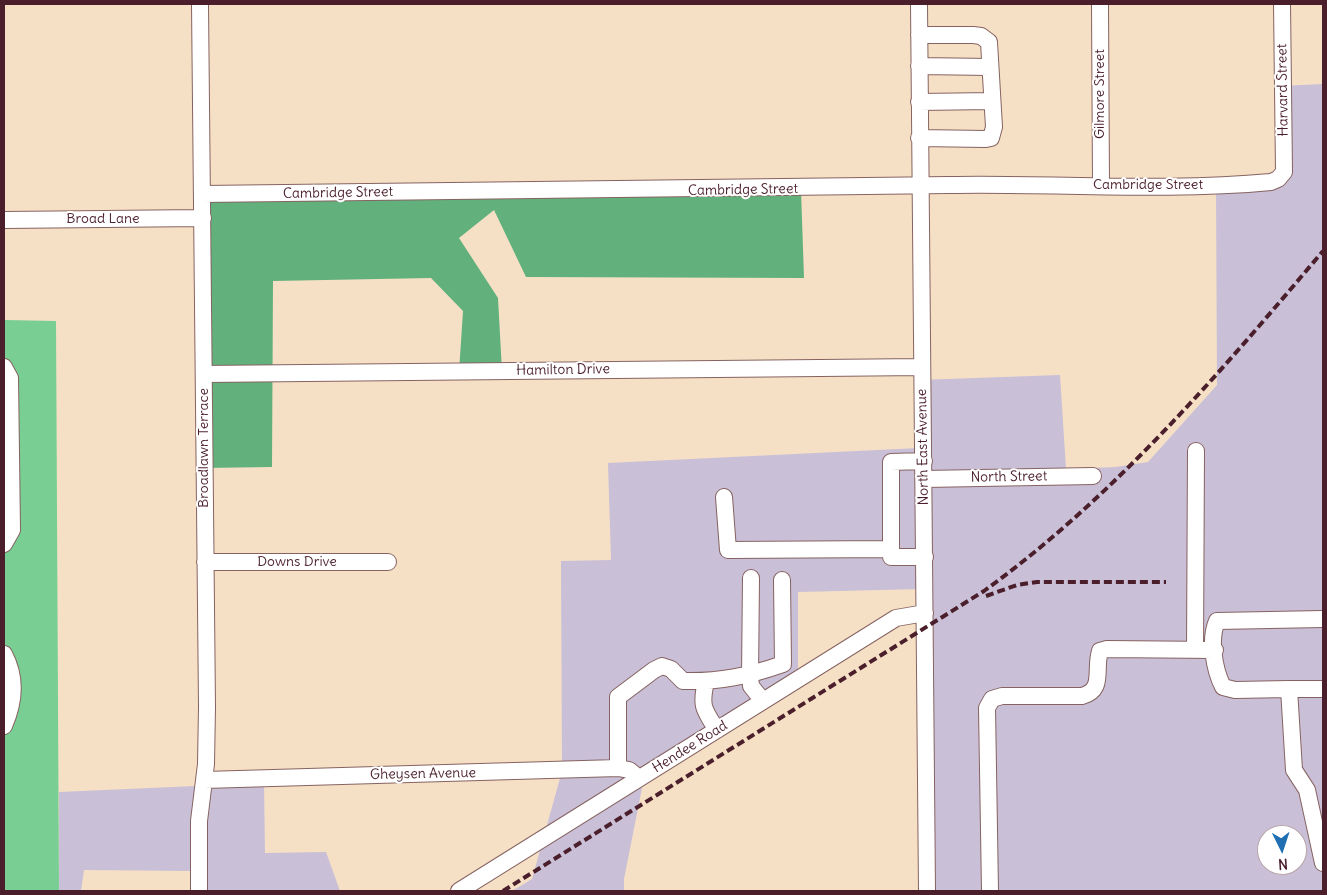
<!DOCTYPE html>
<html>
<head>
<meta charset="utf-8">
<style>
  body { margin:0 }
  #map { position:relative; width:1327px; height:895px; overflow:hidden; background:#f5e0c6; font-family:Delius,sans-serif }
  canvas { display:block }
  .frame { position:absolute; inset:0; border:5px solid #4a1f2b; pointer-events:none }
  .north { position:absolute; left:1257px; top:825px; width:50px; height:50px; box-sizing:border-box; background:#fff; border:1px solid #b7a5aa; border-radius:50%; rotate:176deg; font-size:14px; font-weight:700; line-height:20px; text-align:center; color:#4a1f2b }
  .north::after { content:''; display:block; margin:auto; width:18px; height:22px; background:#1f6fb2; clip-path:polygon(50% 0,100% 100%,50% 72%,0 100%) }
</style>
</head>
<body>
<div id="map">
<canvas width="1327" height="895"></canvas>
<div class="frame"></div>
<div class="north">N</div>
</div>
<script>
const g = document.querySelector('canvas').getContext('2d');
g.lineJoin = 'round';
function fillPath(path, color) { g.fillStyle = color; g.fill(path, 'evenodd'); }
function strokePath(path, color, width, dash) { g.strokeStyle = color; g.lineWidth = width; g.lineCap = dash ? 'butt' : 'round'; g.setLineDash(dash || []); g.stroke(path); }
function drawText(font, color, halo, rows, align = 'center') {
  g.font = font + ' Delius,sans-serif'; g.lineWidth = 4; g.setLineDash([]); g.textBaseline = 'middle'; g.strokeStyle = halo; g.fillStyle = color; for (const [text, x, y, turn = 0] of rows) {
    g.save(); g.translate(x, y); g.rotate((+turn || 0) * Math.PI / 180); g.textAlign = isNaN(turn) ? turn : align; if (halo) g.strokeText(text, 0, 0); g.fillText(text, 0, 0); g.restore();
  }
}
fillPath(new Path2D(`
  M1323,84V891H926L922,589L798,592V681L644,778L624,879V891H512L532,879L562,771L561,561L611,560L608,463L919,448V380L1060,375L1066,469L1116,467L1148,462L1217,385L1216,185L1280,182L1281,86ZM1267,835H1297V865H1267Z
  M264,783L265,853L326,852L340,891H195V871L84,870L81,891H59V792Z`), '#c9bfd7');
fillPath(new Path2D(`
  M4,320L56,321L59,891H4Z`), '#78ce93');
fillPath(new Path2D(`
  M801,190L804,278L526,277L494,210L459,238L498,298L502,371L459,372L463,311L431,278L273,281L272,467L204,468L198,196Z`), '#62b17d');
const minor = new Path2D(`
  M919,4L927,891
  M1100,4L1101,185
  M919,35H973L981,36L989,42L994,127L991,138L986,139L919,138
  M919,66L990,67
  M919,102L992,101
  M202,194C451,192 700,190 949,185C1056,183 1164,192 1271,182L1278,179L1284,172L1282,4
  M4,220L203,218
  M4,367L10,378L12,530L4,544
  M204,374L922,367
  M924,461L891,462V557H925
  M924,479L1093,476
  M724,497L728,550L891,549
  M205,562H388
  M751,578L750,676L751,686L763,701
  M1195,650L1196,451
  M4,654C17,678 15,701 4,726
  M706,682C700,706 704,710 717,730
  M1289,689L1235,690L1223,687C1214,669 1209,639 1217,621L1323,619
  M1323,689H1289L1294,770L1307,790L1323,863
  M618,768V697L654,670L662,666L671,669L683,681C719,682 749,676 783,664L782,580
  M204,780L618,768L629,770L639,778
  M199,891V821L206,764L207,707L200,4
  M459,891L896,618L925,613
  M990,891L987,708L992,699L1002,696H1082C1105,690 1094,669 1100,651L1107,649L1215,650`);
strokePath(minor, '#866361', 18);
strokePath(minor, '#fff', 16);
strokePath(new Path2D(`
  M986,596L1017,585L1037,582H1166
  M503,891L984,591C1114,497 1220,373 1323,251`), '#4a1f2b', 4, [8, 4]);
drawText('14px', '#4a1f2b', '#fff', [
  ["Harvard Street",1283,90,-91],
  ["Gilmore Street",1100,94,-90],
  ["Cambridge Street",1148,185],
  ["Cambridge Street",743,190,-1],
  ["Cambridge Street",338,193,-1],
  ["Broad Lane",103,219],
  ["Hamilton Drive",563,370,-1],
  ["North East Avenue",923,447,-91],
  ["Broadlawn Terrace",204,448,-90],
  ["North Street",1009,477,-1],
  ["Downs Drive",297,562],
  ["Hendee Road",690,747,-32],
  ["Gheysen Avenue",423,774,-1]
]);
</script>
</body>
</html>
